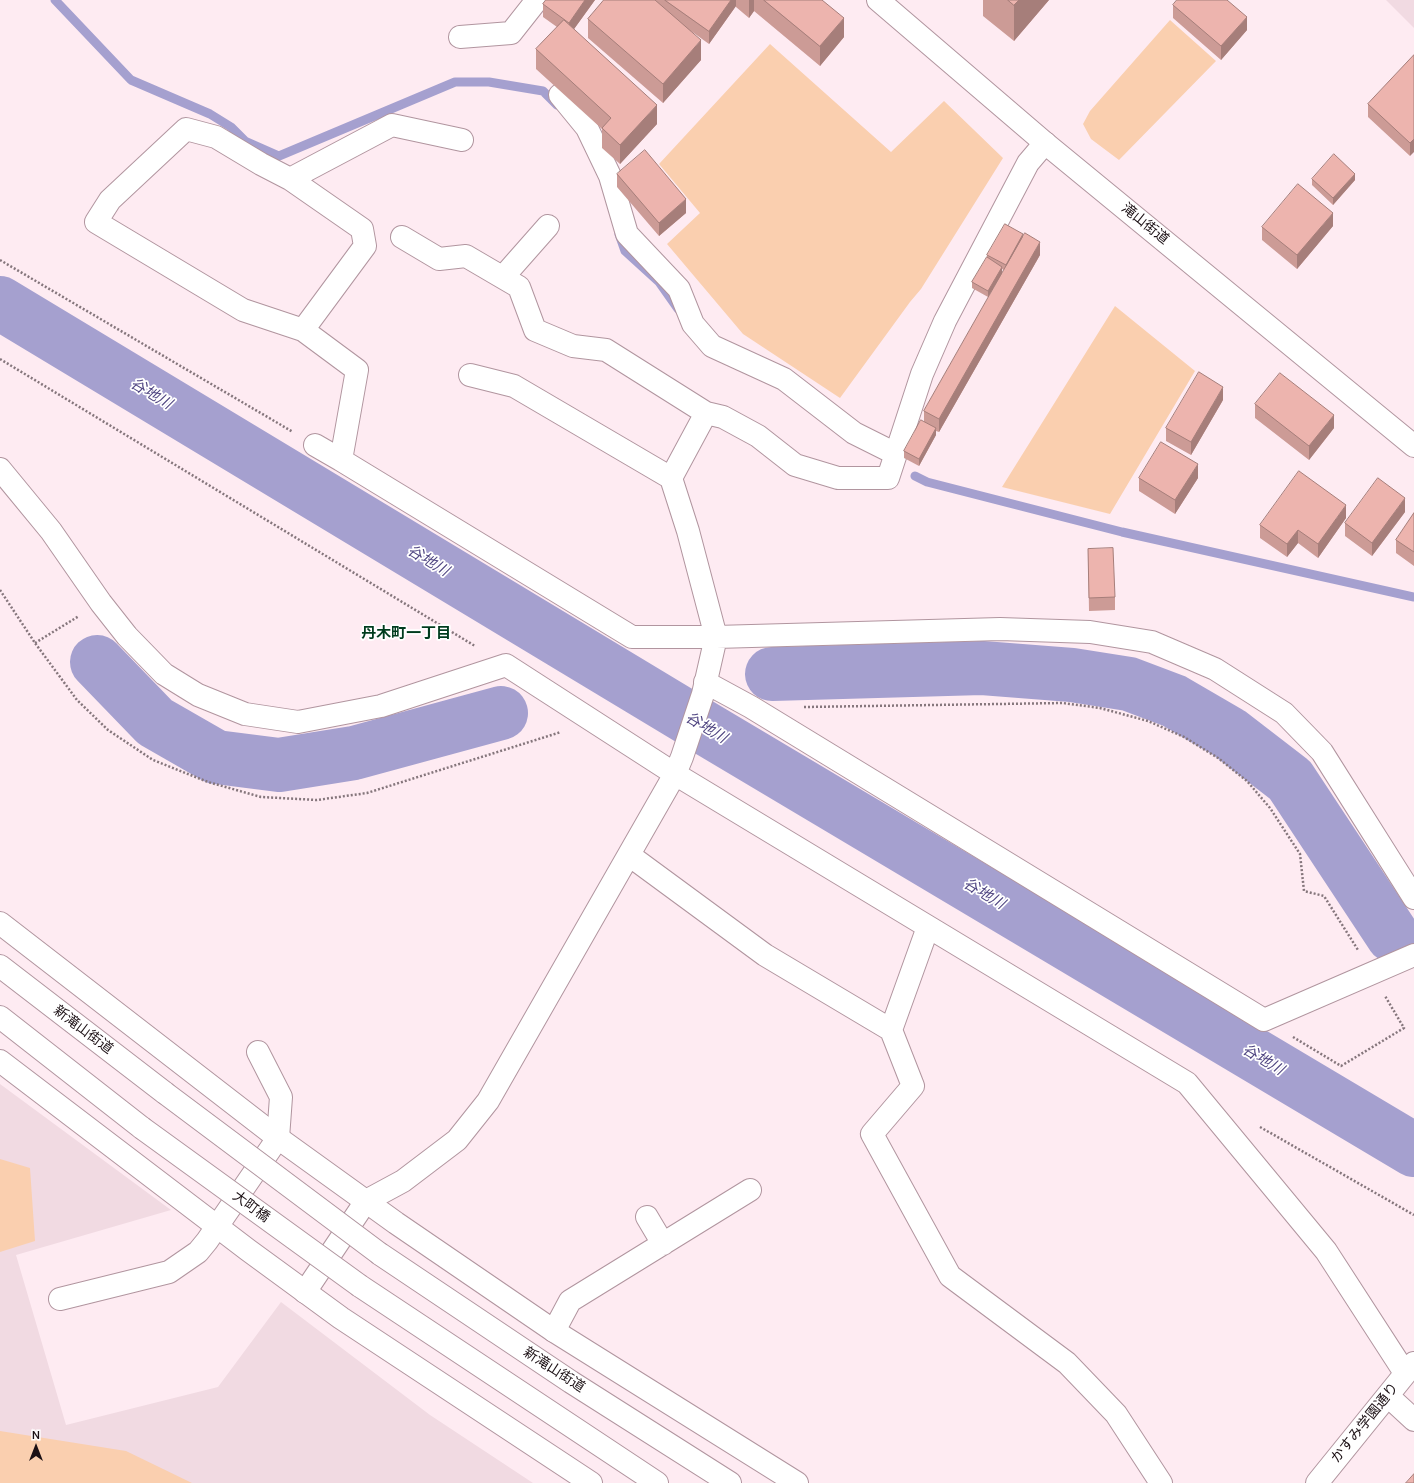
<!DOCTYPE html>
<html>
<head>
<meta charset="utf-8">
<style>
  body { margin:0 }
  #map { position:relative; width:1414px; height:1483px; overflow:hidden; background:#feebf2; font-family:Manrope,sans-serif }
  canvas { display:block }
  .north { position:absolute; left:16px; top:1427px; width:40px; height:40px; -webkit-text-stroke:3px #fff; paint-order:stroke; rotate:0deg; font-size:11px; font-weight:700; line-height:16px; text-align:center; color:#1c1115 }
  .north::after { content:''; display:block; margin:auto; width:14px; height:18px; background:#1c1115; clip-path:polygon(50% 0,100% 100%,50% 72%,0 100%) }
</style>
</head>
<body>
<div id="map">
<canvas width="1414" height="1483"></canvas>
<div class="north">N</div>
</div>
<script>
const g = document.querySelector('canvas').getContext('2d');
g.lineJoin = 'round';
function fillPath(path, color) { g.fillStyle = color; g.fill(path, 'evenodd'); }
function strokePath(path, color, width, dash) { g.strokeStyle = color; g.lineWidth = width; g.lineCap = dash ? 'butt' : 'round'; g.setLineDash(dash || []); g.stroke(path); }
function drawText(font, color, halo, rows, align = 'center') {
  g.font = font + ' Manrope,"Noto Sans JP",sans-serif'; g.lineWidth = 3.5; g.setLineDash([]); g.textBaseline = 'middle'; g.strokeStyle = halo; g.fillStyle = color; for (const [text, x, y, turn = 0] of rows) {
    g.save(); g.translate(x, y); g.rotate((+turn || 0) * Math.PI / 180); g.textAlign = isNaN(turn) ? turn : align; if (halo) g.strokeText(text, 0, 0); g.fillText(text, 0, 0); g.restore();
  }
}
fillPath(new Path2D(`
  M1386,0H1414V28Z
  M0,1084L171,1210L16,1255L66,1425L218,1387L281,1302L430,1415L533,1483H0Z`), '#f1dae2');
fillPath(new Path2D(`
  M1170,20L1216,61L1119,160L1091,139L1083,124L1090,111Z
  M770,44L891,152L944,101L1003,158L921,289L910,302L840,398L743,334L667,244L700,213L659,164Z
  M1115,306L1195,371L1110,514L1002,487Z
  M0,1159L30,1168L35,1241L0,1252Z
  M0,1431L126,1451L192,1483H0Z`), '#facfaf');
strokePath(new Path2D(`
  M55,0L131,80L210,114L231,127L245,141L279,156L455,82H489L543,91L557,105
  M619,234L625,251L659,282L678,309
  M915,476L927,482L1122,532L1414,597`), '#a5a0cf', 9);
strokePath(new Path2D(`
  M0,303L705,728L1414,1150
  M97,662L155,722L216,757L279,765L354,753L501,713
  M772,674L982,668L1072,675L1129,684L1174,701L1229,733L1290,780L1393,936`), '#a5a0cf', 54);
const minor = new Path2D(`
  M460,37L511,33L537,0
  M560,95L587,128L610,176L627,234L679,289L693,324L712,346L784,379L854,433L896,454
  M462,140L392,125L290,179L261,164L216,137L186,129L110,200L96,222L243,310L303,330L357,370L341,460L632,637H716L1000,629L1090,632L1152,642L1215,669L1284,713L1322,752L1414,898
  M290,179L362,229L365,246L303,330
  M402,237L439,259L466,256L519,287L535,330L573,346L606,350L706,413
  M503,277L548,226
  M470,375L514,386L671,478
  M315,445L341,460
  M0,469L51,531L101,603L127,636L164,674L198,695L245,714L298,722L381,706L506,665L675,774L1187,1083L1326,1251L1405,1373
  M705,682L751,707L1264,1020L1414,955
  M629,855L765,955L891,1030
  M928,927L891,1030L913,1086L872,1134L950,1276L1067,1363L1116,1414L1161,1483
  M647,1217L663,1244
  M305,1292L366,1201L403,1181L457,1140L488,1101L675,774L682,757L703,694L716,637L688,531L671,478L706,413L723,417L758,436L795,465L838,478H888L922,374L945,321L1028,163L1045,143
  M60,1299L169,1272L198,1252L207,1241L278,1138L281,1097L258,1052
  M554,1331L570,1301L750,1190
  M1388,1396L1414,1420
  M1317,1483L1414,1363`);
const major = new Path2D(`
  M0,923L278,1138L396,1223L554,1331L797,1483
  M0,966L165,1093
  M0,1017L142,1128
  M0,1061L248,1250L341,1318L591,1483
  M380,1254L571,1382L730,1483
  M360,1286L657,1483`);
const highway = new Path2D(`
  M878,0L1045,143L1414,446`);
strokePath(minor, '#b1959f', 24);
strokePath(major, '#b1959f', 24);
strokePath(highway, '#b1959f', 24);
strokePath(new Path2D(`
  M0,260L293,432
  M0,359L475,646
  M0,590L35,643L77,700L108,730L153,760L208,782L261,797L317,800L367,793L561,732
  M35,643L79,616
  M804,707L1063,703L1100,708L1148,721L1184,737L1218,758L1247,781L1270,808L1300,854L1304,891L1324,896L1358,950
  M1293,1037L1341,1066L1404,1028L1385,996
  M1260,1127L1414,1215`), '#85767c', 2.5, [2, 2]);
strokePath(minor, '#fff', 22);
strokePath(major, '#fff', 22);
strokePath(highway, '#fff', 22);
const majorBridge = new Path2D(`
  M165,1093L380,1254
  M142,1128L360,1286`);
strokePath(majorBridge, '#b1959f', 24, []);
strokePath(majorBridge, '#fff', 22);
fillPath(new Path2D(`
  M546,0H595L574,29L657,124L620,164L602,148V129L536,69V49L557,27L543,17V4Z
  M604,0H822L844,37L820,66L754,11L749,18L736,7V6L709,44L691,31L701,60L663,103L588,38V19Z
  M983,0H1049L1014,41L983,16Z
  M1173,5L1247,30L1221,60L1173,18Z
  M1414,55L1410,156L1368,117V104Z
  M617,174L686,213L659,236L617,187Z
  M1312,179L1355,180L1333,205L1312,185Z
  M1333,226L1297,269L1262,240V227Z
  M1023,237L1040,255L939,432L936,431V435L919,466L904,458V451L924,421V411L1004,270L1002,269L988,297L972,288V282L987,258V255Z
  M1223,400L1191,455L1166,441V428Z
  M1255,404L1334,428L1309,460L1255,418Z
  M1139,478H1198L1175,514L1139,491Z
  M1405,512L1372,556L1345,536V523Z
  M1414,513V566L1396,553V540Z
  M1346,518L1318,558L1298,543L1287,557L1260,538V525Z
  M1088,549L1115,597V610L1089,611Z`), '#cc9b96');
fillPath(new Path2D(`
  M585,0H595L569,36V23Z
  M731,0H736V6L709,44V31Z
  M749,0H754V11L749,18Z
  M1019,0H1049L1014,41V5Z
  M1247,17V30L1221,60V46Z
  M844,18V37L820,66V46Z
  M701,40V60L663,103V84Z
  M657,105V124L620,164V145Z
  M1414,139V152L1410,156V143Z
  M1355,174V180L1333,205V198Z
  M686,199V213L659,236V223Z
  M1333,213V226L1297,269V255Z
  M1023,234V241L1006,272V265Z
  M1040,242V255L939,432V419Z
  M1002,267V274L988,297V291Z
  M1223,387V400L1191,455V442Z
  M1334,415V428L1309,460V446Z
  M936,428V435L919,466V459Z
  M1198,464V478L1175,514V500Z
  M1405,498V512L1372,556V543Z
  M1346,505V518L1318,558V544Z
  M1298,530V543L1287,557V544Z`), '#a67e7a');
const building = new Path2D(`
  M546,0H585L569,23L543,4Z
  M604,0H655L701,40L663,84L588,19Z
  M665,0H731L709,31Z
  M764,0H822L844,18L820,46Z
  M1008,0H1019L1014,5Z
  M1177,0H1227L1247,17L1221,46L1173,5Z
  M564,20L657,105L620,145L602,128L611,118L536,49Z
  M1414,55V139L1410,143L1368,104Z
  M645,150L686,199L659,223L617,174Z
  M1334,154L1355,174L1333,198L1312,179Z
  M1298,184L1333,213L1297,255L1262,227Z
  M1005,224L1023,234L1006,265L987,255Z
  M1025,233L1040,242L939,419L924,411Z
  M987,257L1002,267L988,291L972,282Z
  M1199,372L1223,387L1191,442L1166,428Z
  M1280,373L1334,415L1309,446L1255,404Z
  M921,420L936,428L919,459L904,451Z
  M1161,442L1198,464L1175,500L1139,478Z
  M1299,471L1346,505L1318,544L1298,530L1287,544L1260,525Z
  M1378,478L1405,498L1372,543L1345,523Z
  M1414,513V552L1396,540Z
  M1113,548L1115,597L1089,598L1088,549Z
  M1414,1474V1483H1406Z`);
fillPath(building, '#edb4ae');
strokePath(building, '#a67e7a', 1);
drawText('14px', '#1c1115', '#fff', [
  ["滝山街道",1145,224,39],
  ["新滝山街道",83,1030,37],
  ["大町橋",251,1207,36],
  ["新滝山街道",554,1370,33],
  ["かすみ学園通り",1365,1423,-51]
]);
drawText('italic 15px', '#504682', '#fff', [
  ["谷地川",151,394,31],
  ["谷地川",428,561,31],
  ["谷地川",706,728,31],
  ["谷地川",984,894,31],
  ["谷地川",1263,1060,31]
]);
drawText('bold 15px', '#003c1e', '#fff', [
  ["丹木町一丁目",406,634]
]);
</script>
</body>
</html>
